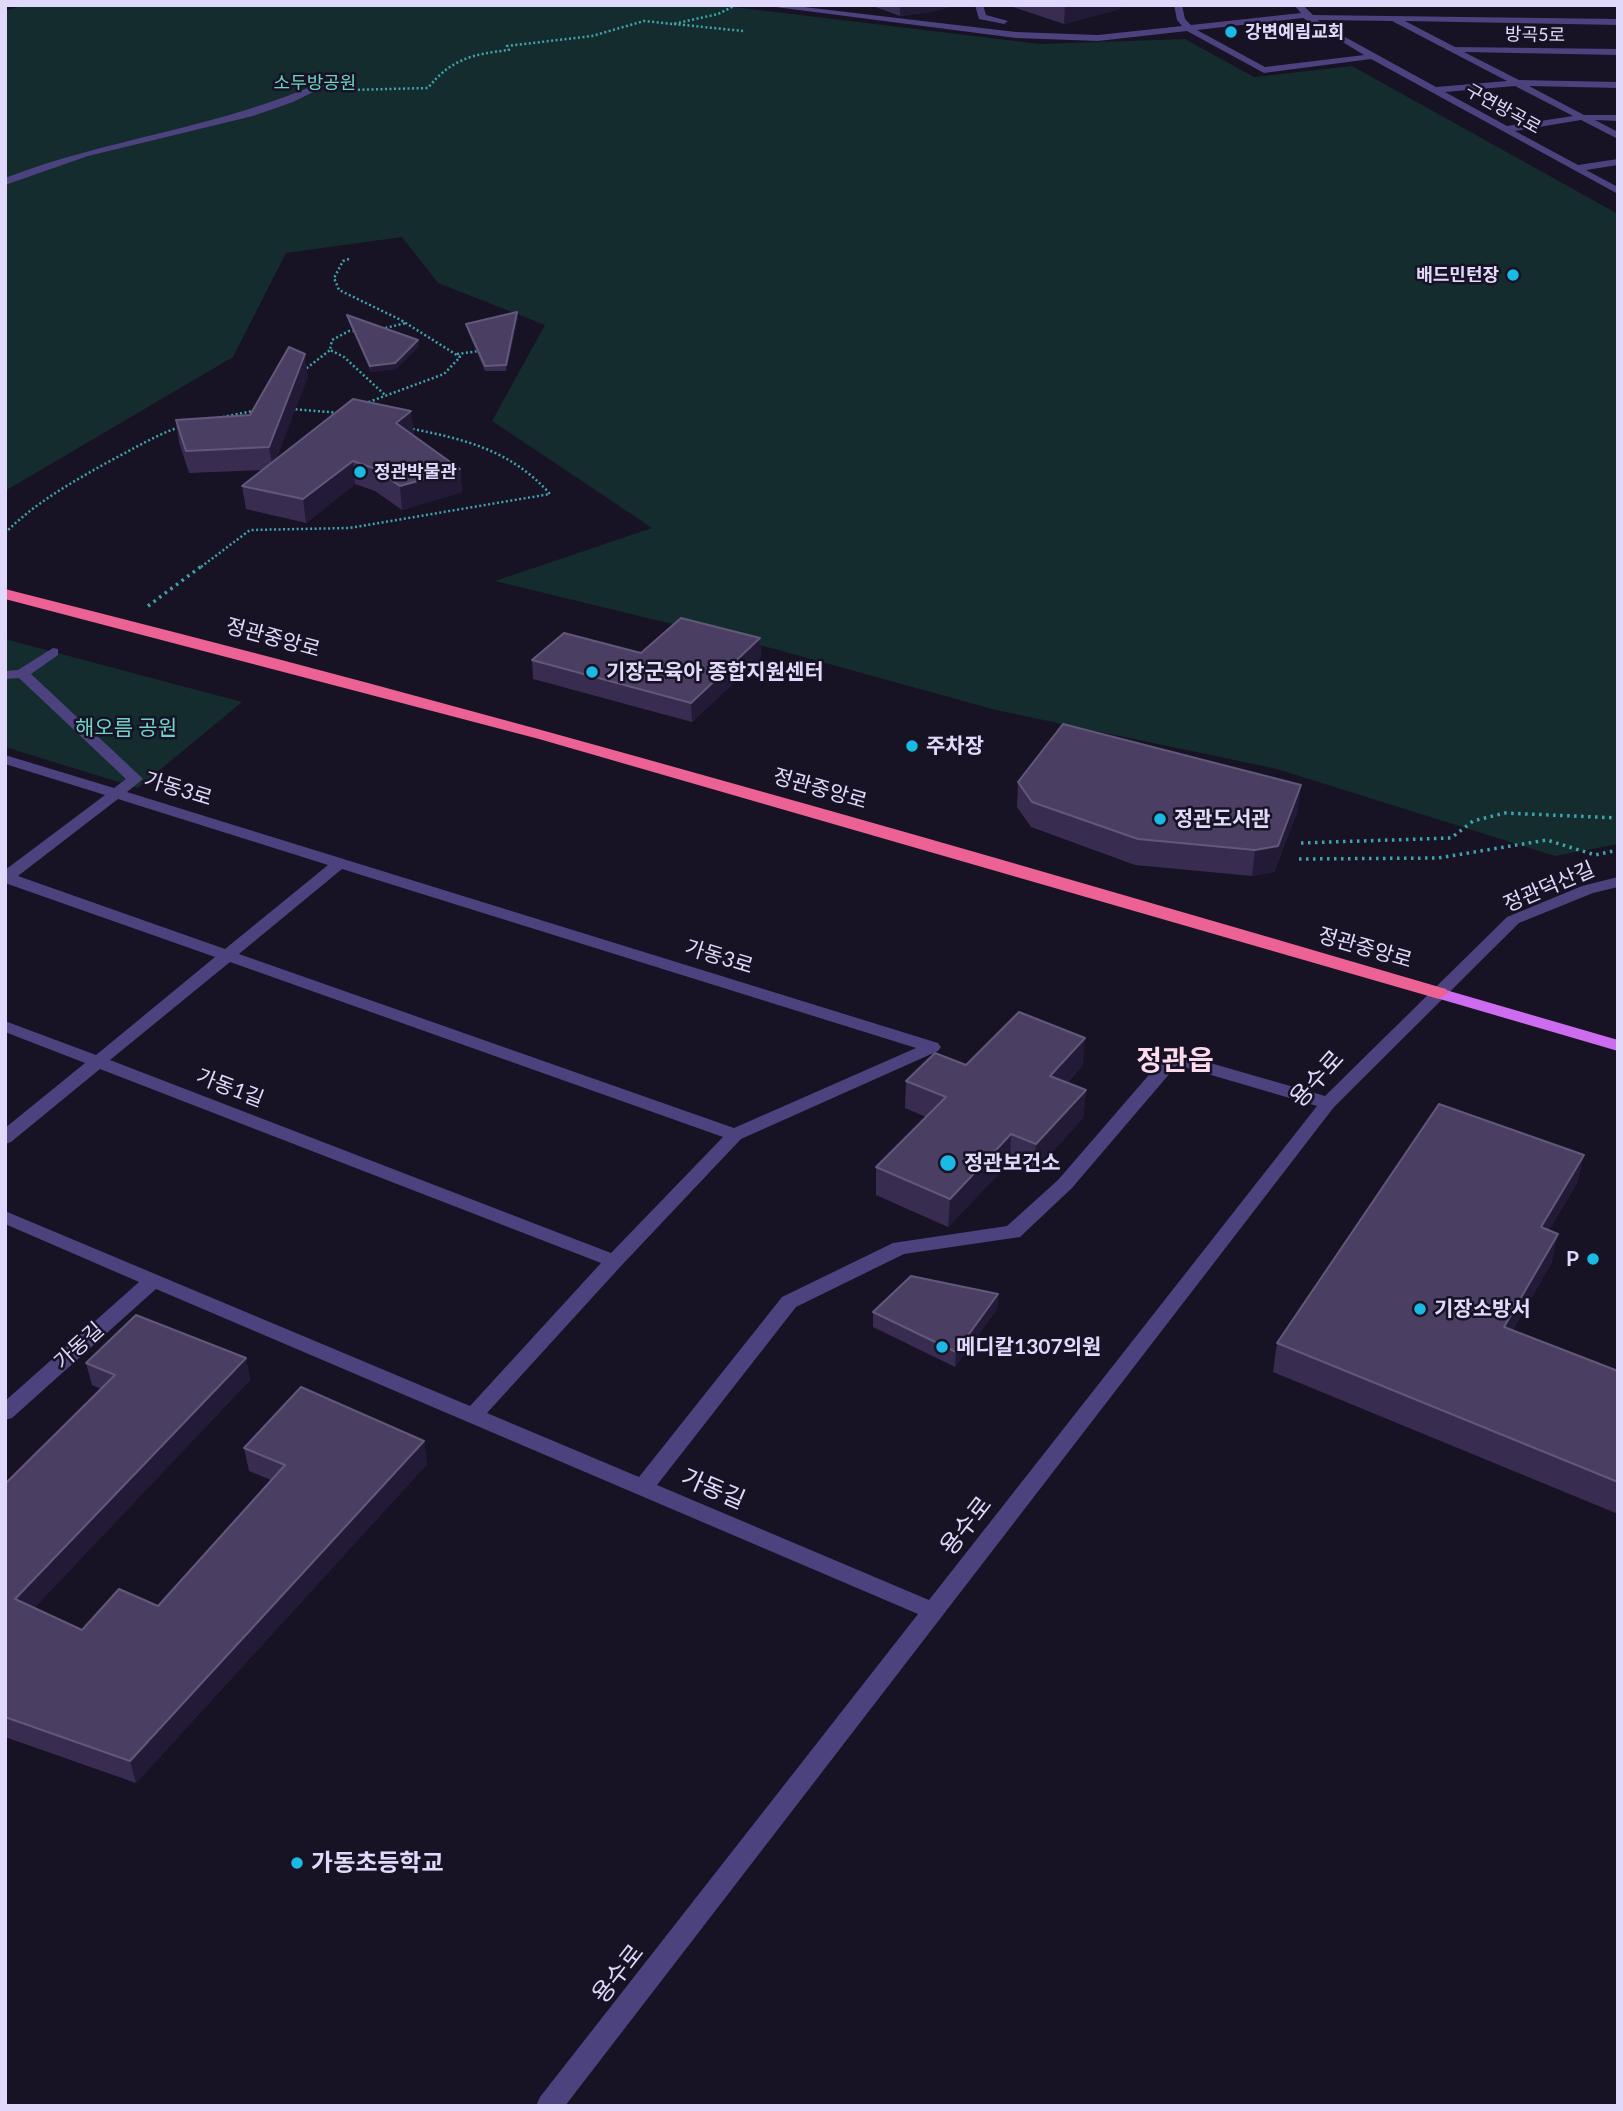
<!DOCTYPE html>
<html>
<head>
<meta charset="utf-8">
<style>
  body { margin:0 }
  #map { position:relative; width:1623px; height:2111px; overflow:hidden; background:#171224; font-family:Lato,sans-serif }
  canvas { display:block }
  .frame { position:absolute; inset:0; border:7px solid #e1d9fb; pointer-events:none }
</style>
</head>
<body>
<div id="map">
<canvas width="1623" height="2111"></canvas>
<div class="frame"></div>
</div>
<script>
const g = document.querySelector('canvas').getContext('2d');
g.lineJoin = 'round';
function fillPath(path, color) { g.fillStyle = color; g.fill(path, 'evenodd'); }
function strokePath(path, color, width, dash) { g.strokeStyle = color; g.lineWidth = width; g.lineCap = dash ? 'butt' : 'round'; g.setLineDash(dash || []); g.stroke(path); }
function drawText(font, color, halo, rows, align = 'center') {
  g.font = font + ' Lato,"Noto Sans KR",sans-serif'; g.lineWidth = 5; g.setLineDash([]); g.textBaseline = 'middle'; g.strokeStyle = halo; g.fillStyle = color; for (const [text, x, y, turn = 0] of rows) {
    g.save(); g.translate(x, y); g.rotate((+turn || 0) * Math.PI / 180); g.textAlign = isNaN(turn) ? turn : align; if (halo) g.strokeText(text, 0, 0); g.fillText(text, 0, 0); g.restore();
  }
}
fillPath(new Path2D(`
  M25,5H717L1040,44L1185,39L1254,77L1352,66L1618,214V844L1555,856L1277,769L996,710L771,648L495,581L652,528L492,421L545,325L438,283L402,237L286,253L233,357L5,491V11Z
  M5,639L242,702L138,788L5,747Z`), '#152c2e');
strokePath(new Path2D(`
  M674,24L743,31
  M349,90L428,88C451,59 473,54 509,50L507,46L592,36L644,21L673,24L718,14L736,5
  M349,259L343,261L334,278L339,290L401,320L460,357L444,374L366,403
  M381,329L406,323
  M359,331H349L332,340L330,350L344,357L385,395
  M457,354L479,351
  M303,371L330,350
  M291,409L341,413
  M218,418L258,410
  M5,533C36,502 71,483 108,462C133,449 156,435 182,426
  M201,567L250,530L349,528L550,494C511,450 464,439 408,428`), '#3da5ab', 2.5, [2, 2.5]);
strokePath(new Path2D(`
  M148,606L203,565
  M1301,843L1451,838L1473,821L1505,813L1618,818
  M1299,859L1438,858L1547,840L1595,855L1618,850`), '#3da5ab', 3.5, [2.5, 4.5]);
fillPath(new Path2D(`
  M760,5H787L1016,32L1098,35L1182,26L1177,20L1174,5H1182L1185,19L1191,25L1301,13L1294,5H1303L1313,15L1618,19V25L1405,21L1455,47L1618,49V55L1464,52L1519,80L1618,82V88L1529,86L1584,115H1618V121L1595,120L1618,132V139L1581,120L1515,131L1578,165L1618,159V165L1586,170L1618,187V194L1371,59L1264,73L1187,31L1098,41L1016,38ZM1303,18L1364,55L1265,67L1197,30ZM1318,20L1392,21L1507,81L1436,87L1325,26ZM1515,86L1573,116L1507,126L1445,92Z
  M975,5H983L986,15L1008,21L1004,24L979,19Z
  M326,80L333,82L293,102L253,116L88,156L5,185V178C111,137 222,128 326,80Z
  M53,648L58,649V655L31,674L140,776L143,779L127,792L938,1043L941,1047L938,1051L741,1139L621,1266L487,1413L639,1477L782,1297L893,1243L1007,1226L1058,1180L1167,1054H1179L1325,1096L1507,917L1582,886L1618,877V887L1593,893L1519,923L1334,1107L565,2106H536L540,2097L918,1614L156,1289L12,1418L5,1420V1401L139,1282L5,1224V1211L470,1406L601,1263L100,1069L11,1142L5,1144V1128L85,1063L5,1032V1021L96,1055L215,957L5,883V870L105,795L5,764V755L114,788L126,779L19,678L5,679V671L18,670ZM118,799L328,865L225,949L18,876ZM342,869L916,1048L734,1128L239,954ZM230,962L723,1137L611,1253L110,1060ZM1177,1065L1317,1106L929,1600L657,1485L796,1307L904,1254L1020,1237L1072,1188Z`), '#4b427e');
fillPath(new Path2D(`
  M1439,988L1618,1040V1051L1433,997L1431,993L1433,989Z`), '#cd6cef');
fillPath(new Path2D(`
  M5,589C489,710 968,849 1446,989L1449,993L1439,999L1432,997L539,739L5,599Z`), '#ed6294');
fillPath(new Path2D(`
  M870,5H957L930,12L900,16Z
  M1007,5H1121L1120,9L1064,24Z
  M517,312L518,318L506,371H485L467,329L466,324Z
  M347,315L419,346L396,369L371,372L348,320Z
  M308,376L276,459L414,433L412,435L460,469L462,492L402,510L375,491L355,484L306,523L246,509L242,486L263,470L189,473L179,442L176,420L250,415Z
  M760,638L761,657L692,722L533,679L532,660L641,653Z
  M1018,782L1298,810L1274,872L1252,876L1135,865L1031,827L1017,807Z
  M966,1065H1083L1067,1083L1086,1090L1083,1118L1034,1172L1010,1162L948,1227L876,1195V1167L926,1117L905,1108L906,1081Z
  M1584,1155L1577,1183L1549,1230L1552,1262L1512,1331L1618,1371V1514L1273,1372L1277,1343Z
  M998,1294L997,1309L955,1367L873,1327V1312Z
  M246,1358L250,1380L34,1608L82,1630L158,1606L271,1480L249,1471L244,1448L424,1441L427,1464L136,1783L5,1737V1484L101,1389L92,1385L86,1363Z`), '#382d50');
fillPath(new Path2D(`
  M900,5H957L930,12L900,16Z
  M1065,5H1121L1120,9L1064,24Z
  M517,312L518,318L506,371V365Z
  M418,340L419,346L396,369L371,372L370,366Z
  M305,354L308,376L273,469L269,447Z
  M411,411L414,433L399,446L396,423Z
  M353,461L355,484L306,523L303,499Z
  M460,469L462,492L402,510L400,486Z
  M760,638L761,657L692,722L691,703Z
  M1301,785L1298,810L1274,872L1252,876L1255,850Z
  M1085,1038L1083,1065L1048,1103L1050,1076Z
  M1086,1090L1083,1118L1034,1172L1036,1144Z
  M1011,1134L1010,1162L948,1227L950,1199Z
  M1584,1155L1577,1183L1534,1255L1541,1227Z
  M1558,1234L1552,1262L1497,1356L1504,1327Z
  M998,1294L997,1309L955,1367L956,1352Z
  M246,1358L250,1380L22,1621L15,1599Z
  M424,1441L427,1464L136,1783L130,1761Z`), '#231a37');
const building = new Path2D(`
  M517,312L506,365L485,366L466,324Z
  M347,315L418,340L395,363L370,366Z
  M289,347L305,354L269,447L186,451L176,420L250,415Z
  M353,399L411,411L396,423L460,469L400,486L373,468L353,461L303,499L242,486Z
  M681,618L760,638L691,703L532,660L564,633L641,653Z
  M1063,724L1301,785L1278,846L1255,850L1138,839L1032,802L1018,782Z
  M1019,1012L1085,1038L1050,1076L1086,1090L1036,1144L1011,1134L950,1199L876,1167L946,1097L906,1081L935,1053L966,1065Z
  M1439,1104L1584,1155L1541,1227L1558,1234L1504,1327L1618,1371V1482L1277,1343Z
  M911,1276L998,1294L956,1352L873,1312Z
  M136,1315L246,1358L15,1599L82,1630L119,1589L158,1606L285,1465L244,1448L301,1387L424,1441L130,1761L5,1717V1484L115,1375L86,1363Z`);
fillPath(building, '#4a3f62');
strokePath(building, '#62587a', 2);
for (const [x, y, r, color] of [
  [1231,32,7,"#1abae5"],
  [1513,275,7,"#1abae5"],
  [360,472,7,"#1abae5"],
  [592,672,7,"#1abae5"],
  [912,746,7,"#1abae5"],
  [1160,819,7,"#1abae5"],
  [948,1163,9,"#1abae5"],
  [1593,1259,7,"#1abae5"],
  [1420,1309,7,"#1abae5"],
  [942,1347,7,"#1abae5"],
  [297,1863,7,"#1abae5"]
]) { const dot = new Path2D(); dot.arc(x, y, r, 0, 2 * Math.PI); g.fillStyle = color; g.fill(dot); strokePath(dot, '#171224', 2.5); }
drawText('bold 18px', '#e1d9fb', '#171224', [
  ["강변예림교회",1245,32],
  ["배드민턴장",1499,275,"right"],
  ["정관박물관",374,472]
], 'left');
drawText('18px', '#e1d9fb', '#171224', [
  ["방곡5로",1535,35,1],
  ["구연방곡로",1503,109,29]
]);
drawText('18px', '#6dd3c6', '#171224', [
  ["소두방공원",315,83]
]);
drawText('21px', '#e1d9fb', '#171224', [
  ["정관중앙로",273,638,15],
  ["가동3로",178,789,17],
  ["정관중앙로",820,789,16],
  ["정관덕산길",1549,887,-23],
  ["정관중앙로",1365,948,16],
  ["가동3로",719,957,17],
  ["가동1길",230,1088,21],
  ["가동길",79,1346,-42]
]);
drawText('bold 21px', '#e1d9fb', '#171224', [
  ["기장군육아 종합지원센터",606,672],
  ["주차장",926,746],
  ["정관도서관",1174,819],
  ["정관보건소",964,1163],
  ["P",1579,1259,"right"],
  ["기장소방서",1434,1309],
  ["메디칼1307의원",956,1347]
], 'left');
drawText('21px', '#6dd3c6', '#171224', [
  ["해오름 공원",126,728]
]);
drawText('24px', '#e1d9fb', '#171224', [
  ["용수로",1317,1079,-48],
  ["가동길",713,1489,23],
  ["용수로",966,1526,-52],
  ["용수로",618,1974,-52]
]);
drawText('bold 24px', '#e1d9fb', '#171224', [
  ["가동초등학교",311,1863]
], 'left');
drawText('bold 28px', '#fbdbec', '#171224', [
  ["정관읍",1175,1061]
]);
</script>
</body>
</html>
